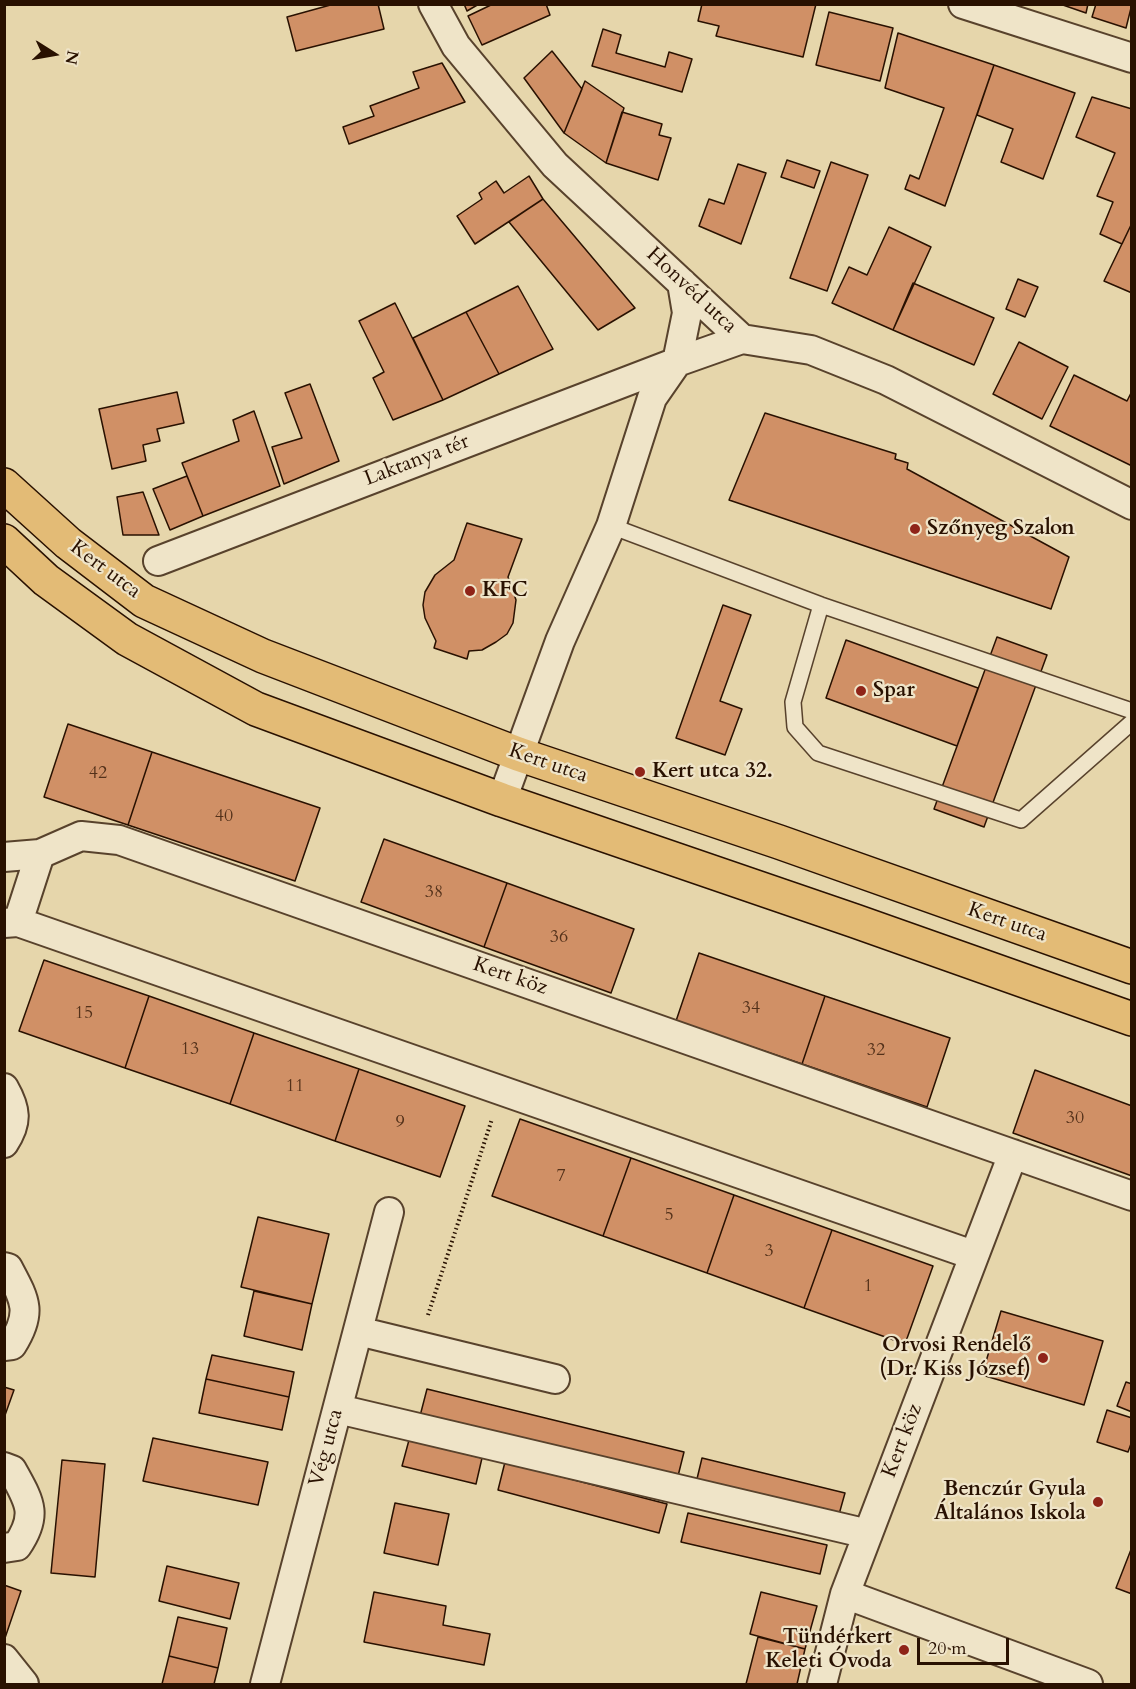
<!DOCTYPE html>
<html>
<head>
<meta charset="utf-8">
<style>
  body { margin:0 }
  #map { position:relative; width:1136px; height:1689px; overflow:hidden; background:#e6d6ab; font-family:Cardo,serif }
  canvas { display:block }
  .frame { position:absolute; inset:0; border:6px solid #291101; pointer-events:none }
  .north { position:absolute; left:24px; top:24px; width:60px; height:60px; -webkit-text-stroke:4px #efe4c8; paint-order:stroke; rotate:101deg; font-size:16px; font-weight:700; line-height:24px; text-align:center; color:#291101 }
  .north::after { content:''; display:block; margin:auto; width:21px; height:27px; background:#291101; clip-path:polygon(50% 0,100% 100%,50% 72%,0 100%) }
  .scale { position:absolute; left:917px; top:1638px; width:92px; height:27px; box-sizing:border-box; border:3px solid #291101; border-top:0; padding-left:8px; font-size:18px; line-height:21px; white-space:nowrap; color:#291101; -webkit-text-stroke:4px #efe4c8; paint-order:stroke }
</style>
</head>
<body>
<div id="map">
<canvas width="1136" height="1689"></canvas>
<div class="frame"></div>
<div class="north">N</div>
<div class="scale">20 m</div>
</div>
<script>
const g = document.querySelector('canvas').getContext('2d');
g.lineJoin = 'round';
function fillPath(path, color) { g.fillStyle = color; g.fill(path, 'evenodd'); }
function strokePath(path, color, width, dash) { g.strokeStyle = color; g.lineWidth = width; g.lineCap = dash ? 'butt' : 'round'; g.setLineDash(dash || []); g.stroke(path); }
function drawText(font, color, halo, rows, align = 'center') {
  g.font = font + ' Cardo,serif'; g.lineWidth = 4.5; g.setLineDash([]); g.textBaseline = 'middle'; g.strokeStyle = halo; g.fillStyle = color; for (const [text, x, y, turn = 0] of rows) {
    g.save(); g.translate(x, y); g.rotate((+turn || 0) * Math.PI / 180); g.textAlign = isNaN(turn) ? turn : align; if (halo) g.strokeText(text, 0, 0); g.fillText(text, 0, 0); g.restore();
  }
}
const building = new Path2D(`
  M334,4H378L384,29L296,51L287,17Z
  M464,4H479L467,11Z
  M493,4H546L550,15L482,45L468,16Z
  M702,4H816L803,57L716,36L719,26L698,21Z
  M1060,4H1088L1086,13Z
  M1096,4H1132L1126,28L1092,17Z
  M829,12L893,28L880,81L816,65Z
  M603,29L621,35L616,53L665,67L669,52L692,59L682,92L592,66Z
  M898,33L994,65L945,206L905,189L910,175L919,179L944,108L885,88Z
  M552,51L582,89L564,133L524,78Z
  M442,63L465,102L349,144L343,127L374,116L370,106L419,88L413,72Z
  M994,65L1075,93L1043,179L1001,162L1013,129L977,115Z
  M585,81L624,108L606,163L564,133Z
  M1092,97L1132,109V223L1122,244L1100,234L1113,202L1097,196L1115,153L1076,137Z
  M622,112L662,124L659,135L671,138L658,180L606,163Z
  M787,160L820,171L814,188L781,177Z
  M831,162L868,175L827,291L790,278Z
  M738,164L766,173L741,244L699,226L709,199L724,204Z
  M529,176L543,199L475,244L457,216L482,199L479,193L496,181L504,193Z
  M543,199L635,308L598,330L509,222Z
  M1132,223V293L1104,281Z
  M889,227L931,247L893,330L832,303L849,267L867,275Z
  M1018,279L1038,287L1025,317L1006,309Z
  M913,283L994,318L974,365L893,330Z
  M518,286L553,349L499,374L466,312Z
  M395,303L443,400L393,420L373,378L384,372L359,321Z
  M466,312L499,374L443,400L413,338Z
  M1019,342L1068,367L1042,419L993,394Z
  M1074,375L1127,401L1132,391V466L1050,426Z
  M310,384L339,461L284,484L272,447L302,438L285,393Z
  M177,392L184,423L157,429L160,441L143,445L146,461L112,469L99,409Z
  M254,411L280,486L203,516L182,463L239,441L233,420Z
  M765,413L896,454L895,459L908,463L907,469L1069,557L1051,609L729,500Z
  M187,476L203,516L170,530L153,489Z
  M143,492L159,535H123L117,497Z
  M467,523L522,539L508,577L516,600L513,623L507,634L496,642L482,650L469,651L467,659L434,648L436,641L425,618L423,605L425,592L435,575L454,560Z
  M723,605L751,615L720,701L742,709L725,755L676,738Z
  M997,637L1047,655L984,827L934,809Z
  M846,640L978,688L957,746L826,698Z
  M68,724L152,752L128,825L44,797Z
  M152,752L320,808L295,881L128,825Z
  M384,839L507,883L484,947L361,902Z
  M507,883L634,929L611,993L484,947Z
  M699,953L825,996L802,1064L676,1021Z
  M44,960L149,996L125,1068L19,1031Z
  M149,996L254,1033L230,1104L125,1068Z
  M825,996L950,1038L927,1107L802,1064Z
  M254,1033L359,1069L335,1141L230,1104Z
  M359,1069L465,1106L440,1177L335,1141Z
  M1035,1070L1132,1106V1176L1013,1133Z
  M520,1119L631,1158L603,1236L492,1196Z
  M631,1158L734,1195L707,1273L603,1236Z
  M734,1195L832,1230L804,1308L707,1273Z
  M258,1217L329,1234L312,1304L241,1287Z
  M832,1230L933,1266L905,1344L804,1308Z
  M254,1291L312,1304L302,1350L244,1336Z
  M1001,1311L1103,1341L1084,1405L982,1375Z
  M212,1355L294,1372L289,1397L206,1379Z
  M206,1379L289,1397L282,1430L199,1413Z
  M1126,1382L1132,1384V1412L1117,1406Z
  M4,1387L14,1390L4,1418Z
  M427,1389L684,1452L677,1480L420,1416Z
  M1107,1410L1132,1418V1441L1128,1452L1097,1442Z
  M153,1438L268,1462L258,1505L143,1481Z
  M409,1440L482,1458L476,1484L402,1466Z
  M702,1458L845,1493L838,1518L696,1483Z
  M62,1460L105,1464L95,1577L51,1573Z
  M505,1462L667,1504L659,1533L498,1490Z
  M395,1503L449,1514L438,1565L384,1553Z
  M688,1513L827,1545L820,1574L681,1542Z
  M1132,1547V1594L1116,1588Z
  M167,1566L239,1583L230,1619L159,1601Z
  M4,1585L21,1591L5,1638L4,1637Z
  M374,1592L446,1606L443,1625L490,1634L484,1665L364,1642Z
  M761,1592L817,1606L805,1649L750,1634Z
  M178,1617L227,1628L218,1668L169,1656Z
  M758,1637L805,1649L797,1684H746Z
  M169,1656L218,1668L214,1684H162Z`);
fillPath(building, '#d09066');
strokePath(building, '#291101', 1.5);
const lane = new Path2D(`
  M611,526L821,605L1132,711
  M821,605L793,702L795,727L818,753L1021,820L1132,722`);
const street = new Path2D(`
  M433,4L456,46L555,165L742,339L811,350L886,380L1132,505
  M963,4L1132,58
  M158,561L677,362L687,313L682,283
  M502,800L560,641L611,526L652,398L677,362L742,339
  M4,857L40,854L81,836L119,840L1132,1196
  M18,922L40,854
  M4,923L18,922L973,1255
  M4,1088C16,1109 18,1122 4,1143
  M4,1267L8,1268C25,1300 33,1312 12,1345L4,1346
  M358,1331L555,1379
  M338,1409L868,1534
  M4,1467L12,1470C29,1501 39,1514 17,1546L4,1548
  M845,1594L1088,1684
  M4,1659L24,1684
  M265,1684L389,1212
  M822,1684L845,1594L1013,1154`);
const primary = new Path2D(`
  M4,485L68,543L144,601L263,656L518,754L779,842L1132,967
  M4,541L46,580L127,639L256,709L502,800L855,921L1132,1019`);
strokePath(lane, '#58422c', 18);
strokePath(street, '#58422c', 32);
strokePath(primary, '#291101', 36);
strokePath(new Path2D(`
  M428,1315L492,1119`), '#291101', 4, [1.5, 3]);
strokePath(lane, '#efe4c8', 15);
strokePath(street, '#efe4c8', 28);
strokePath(primary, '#e3bb76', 33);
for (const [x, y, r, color] of [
  [915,529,6,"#8f2418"],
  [470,591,6,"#8f2418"],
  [861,691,6,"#8f2418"],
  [640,772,6,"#8f2418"],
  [1043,1358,6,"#8f2418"],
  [1098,1502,6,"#8f2418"],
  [904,1650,6,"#8f2418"]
]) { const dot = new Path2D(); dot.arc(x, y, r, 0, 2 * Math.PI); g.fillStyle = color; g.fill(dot); strokePath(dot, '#efe4c8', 2); }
drawText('18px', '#53311a', null, [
  ["42",98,774],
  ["40",224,817],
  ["38",434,893],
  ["36",559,938],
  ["34",751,1009],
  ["15",84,1014],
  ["13",190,1050],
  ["32",876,1051],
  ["11",295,1087],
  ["30",1075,1119],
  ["9",400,1123],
  ["7",561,1177],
  ["5",669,1216],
  ["3",769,1252],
  ["1",868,1287]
]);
drawText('21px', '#291101', '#efe4c8', [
  ["Honvéd utca",691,291,43],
  ["Laktanya tér",417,461,-21],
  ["Kert utca",105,570,37],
  ["Kert utca",548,764,19],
  ["Kert utca",1007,923,19],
  ["Kert köz",510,977,19],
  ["Kert köz",903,1441,-69],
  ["Vég utca",327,1448,-75]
]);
drawText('bold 21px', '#291101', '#efe4c8', [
  ["Szőnyeg Szalon",927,529],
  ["KFC",482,591],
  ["Spar",873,691],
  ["Kert utca 32.",652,772],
  ["Orvosi Rendelő",1031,1346,"right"],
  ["(Dr. Kiss József)",1031,1370,"right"],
  ["Benczúr Gyula",1086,1490,"right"],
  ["Általános Iskola",1086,1514,"right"],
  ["Tündérkert",892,1638,"right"],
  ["Keleti Óvoda",892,1662,"right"]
], 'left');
</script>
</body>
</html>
